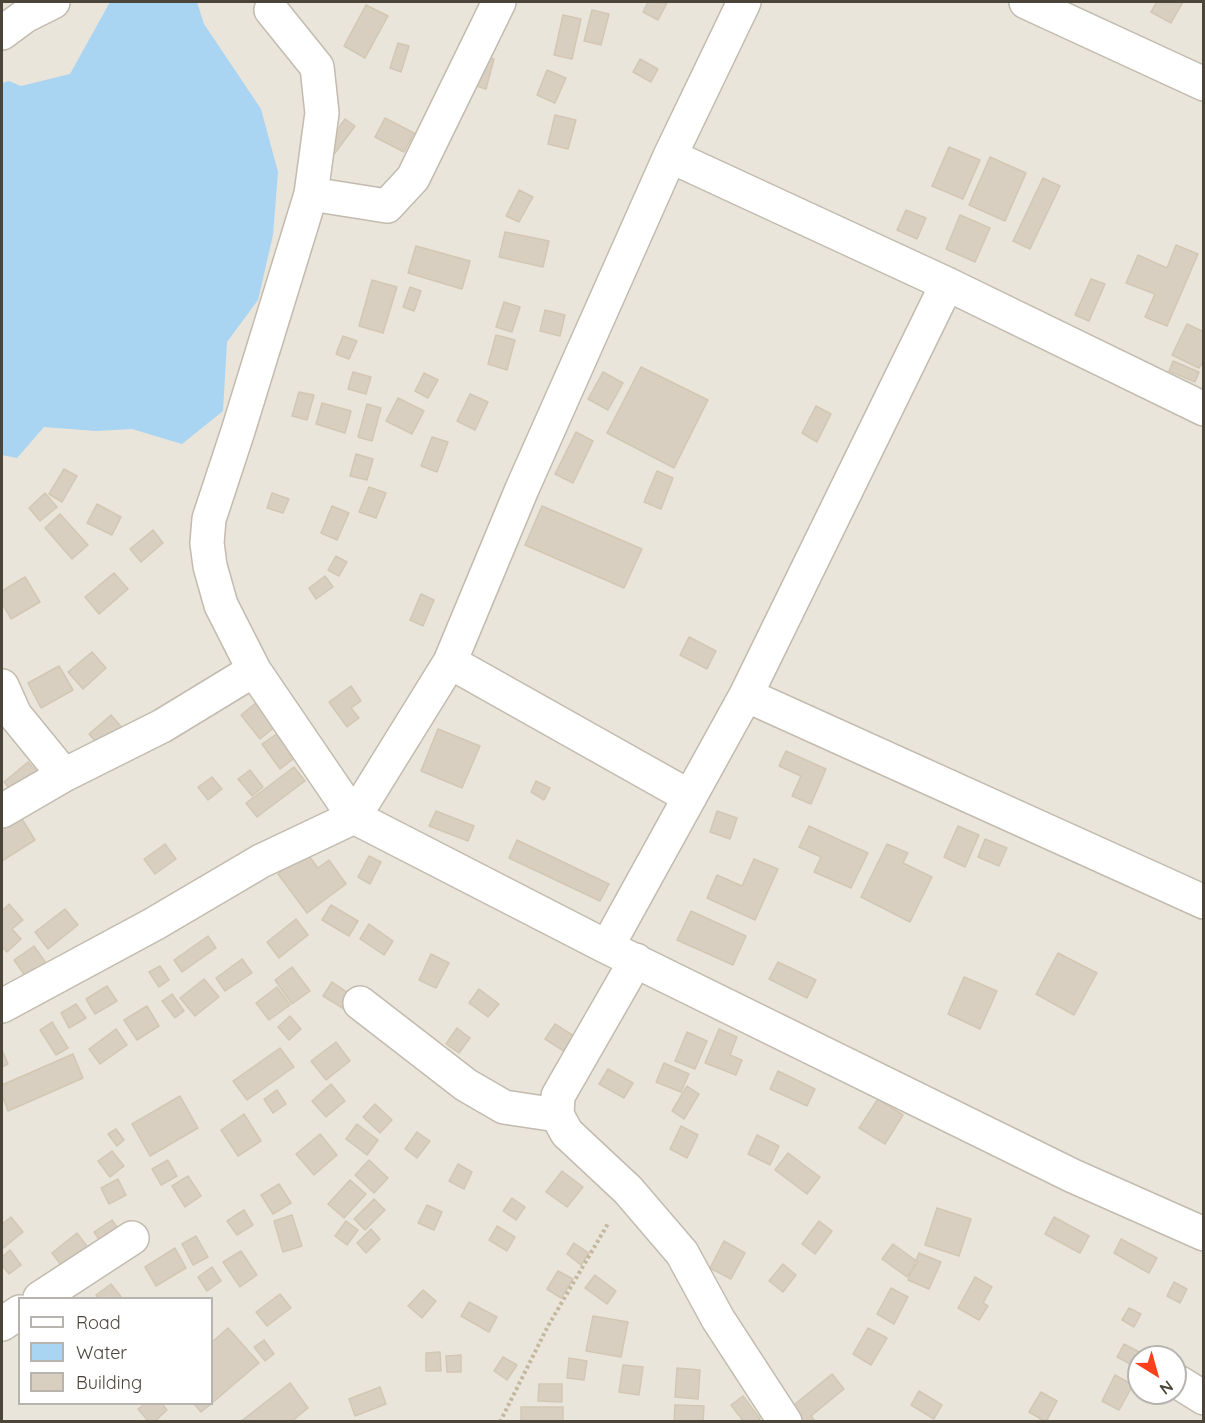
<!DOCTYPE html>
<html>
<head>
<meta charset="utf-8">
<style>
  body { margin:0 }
  #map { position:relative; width:1205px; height:1423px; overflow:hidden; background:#f6f3ec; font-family:Quicksand,sans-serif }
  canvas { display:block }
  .frame { position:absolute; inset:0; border:3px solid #4b4439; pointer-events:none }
  .legend { position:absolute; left:18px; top:1297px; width:195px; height:108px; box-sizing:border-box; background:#fff; border:2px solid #b7b4b0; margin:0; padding:8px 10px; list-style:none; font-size:18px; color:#4b4439 }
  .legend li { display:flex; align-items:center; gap:12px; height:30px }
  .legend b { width:30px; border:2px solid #b7b4b0 }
  .north { position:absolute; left:1127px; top:1345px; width:60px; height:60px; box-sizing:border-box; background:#fff; border:2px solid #b7b4b0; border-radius:50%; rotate:143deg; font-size:16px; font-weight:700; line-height:24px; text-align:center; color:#4b4439 }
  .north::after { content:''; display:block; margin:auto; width:21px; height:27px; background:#fc3f1d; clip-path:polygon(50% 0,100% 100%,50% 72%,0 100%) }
</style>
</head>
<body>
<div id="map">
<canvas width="1205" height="1423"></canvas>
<div class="frame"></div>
<ul class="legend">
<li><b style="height:8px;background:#fff"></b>Road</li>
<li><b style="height:16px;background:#a9d4f2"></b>Water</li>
<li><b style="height:16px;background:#d8cfc1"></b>Building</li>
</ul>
<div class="north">N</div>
</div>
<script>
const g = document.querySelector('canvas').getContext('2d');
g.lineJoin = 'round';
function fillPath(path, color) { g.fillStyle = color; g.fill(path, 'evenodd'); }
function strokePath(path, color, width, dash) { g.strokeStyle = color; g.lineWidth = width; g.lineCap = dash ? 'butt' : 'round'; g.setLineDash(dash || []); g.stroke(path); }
fillPath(new Path2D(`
  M2,2H1203V1421L2,1422ZM20,1298H212V1404H20ZM1139,1357H1175V1393H1139Z`), '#eae5da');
fillPath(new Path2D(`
  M110,2H197L204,24L261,109L278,172L273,235L258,300L227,342L223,411L182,444L132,429L96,431L44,427L17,458L2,455V83L9,81L21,86L70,74Z`), '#a9d4f2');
const building = new Path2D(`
  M648,2L667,3L658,20L643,12Z
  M1157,2H1183L1171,23L1151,12Z
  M366,5L388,16L365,58L344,46Z
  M592,10L609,14L601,45L584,41Z
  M563,15L581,19L572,59L554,55Z
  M398,43L409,46L401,72L390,68Z
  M470,53L494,59L486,89L463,82Z
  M640,59L658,69L651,82L633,72Z
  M547,70L566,78L555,103L537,95Z
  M555,115L576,120L568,149L548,144Z
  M385,118L414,133L404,152L375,137Z
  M345,119L355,126L335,153L326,146Z
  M949,147L980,160L963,199L932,186Z
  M990,157L1026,173L1005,221L969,205Z
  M1043,178L1060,186L1030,249L1013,241Z
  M519,190L533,197L519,222L506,216Z
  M906,210L926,218L917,239L897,230Z
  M960,215L990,228L975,262L946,249Z
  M505,232L549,241L543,267L499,257Z
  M1176,245L1198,254L1167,326L1145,317L1155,294L1126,283L1138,255L1167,268Z
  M416,246L470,261L462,289L408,273Z
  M1091,279L1105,284L1089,321L1075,315Z
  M372,280L397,287L383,333L359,326Z
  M410,287L421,291L414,311L403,307Z
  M504,302L520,307L512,332L496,327Z
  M545,310L565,315L560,336L540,331Z
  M1187,324L1204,332V360L1199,368L1172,355Z
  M496,335L515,340L507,370L488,364Z
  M343,336L357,341L349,359L336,354Z
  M1173,361L1199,372L1195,382L1169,371Z
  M641,367L708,400L674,468L607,433Z
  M353,372L371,377L366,394L348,389Z
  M603,372L623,383L608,410L588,399Z
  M424,373L438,380L428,398L415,391Z
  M299,392L314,395L307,420L292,416Z
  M470,394L488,402L475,430L457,421Z
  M398,398L424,411L412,434L386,421Z
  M322,403L351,411L345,433L316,424Z
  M367,404L381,408L372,441L358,437Z
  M816,406L831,414L817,442L802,433Z
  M576,432L593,441L573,483L555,474Z
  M432,437L448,442L437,472L421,466Z
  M356,454L373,459L367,480L350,476Z
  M64,469L77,476L62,502L49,494Z
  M657,471L673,478L661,509L644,502Z
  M369,487L386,493L376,518L359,512Z
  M45,493L57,507L40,521L29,508Z
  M272,493L289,499L283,513L267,508Z
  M97,504L121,517L112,535L87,523Z
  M332,506L349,513L337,540L321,533Z
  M542,506L642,549L624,588L525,545Z
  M60,514L88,545L72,559L45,528Z
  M153,530L163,543L141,562L130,549Z
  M336,556L347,562L339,576L328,570Z
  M114,573L128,589L99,614L85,597Z
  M325,576L333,587L316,599L309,588Z
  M25,577L40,602L11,619L2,603V591Z
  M421,594L434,600L423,626L410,620Z
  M689,637L716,651L707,669L680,655Z
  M92,652L106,668L83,689L68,672Z
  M59,666L73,690L41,708L28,683Z
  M351,686L361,701L351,708L359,718L347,727L329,702Z
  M257,702L276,726L260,739L241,715Z
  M111,715L124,730L102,749L89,734Z
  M438,729L480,746L462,788L421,771Z
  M278,733L296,757L280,769L262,744Z
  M786,751L826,769L811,804L792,796L801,776L779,766Z
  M28,762L39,774L15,794L4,782Z
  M294,767L305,781L257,817L246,803Z
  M250,770L263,787L252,796L238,779Z
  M212,777L222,789L208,800L198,787Z
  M536,781L550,788L544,800L531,792Z
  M17,811L35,840L2,861V820Z
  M436,811L474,826L468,841L429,826Z
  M717,811L737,818L730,839L710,832Z
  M809,826L868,853L851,888L814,872L821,857L799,847Z
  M958,826L979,835L965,867L944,857Z
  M985,839L1007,848L999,866L978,857Z
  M517,840L609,884L600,901L509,858Z
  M165,844L176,859L155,874L144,859Z
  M887,844L908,853L903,863L932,877L910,922L861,897Z
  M306,852L318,868L329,860L346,884L307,913L278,874Z
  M369,856L381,862L370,884L358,877Z
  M754,859L778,869L755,920L707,898L717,875L742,886Z
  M9,904L23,920L12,929L21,939L7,952L2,947V911Z
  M331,905L358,921L349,936L322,920Z
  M65,909L78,925L48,949L35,932Z
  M691,911L746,936L733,965L677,940Z
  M296,919L308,935L279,958L267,942Z
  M369,924L393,941L384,955L360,939Z
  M208,936L216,948L182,972L174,960Z
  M34,946L48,966L28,980L14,960Z
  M1058,953L1097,973L1074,1015L1036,994Z
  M431,954L449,963L436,988L419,980Z
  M242,959L252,973L225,991L216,978Z
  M778,962L816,980L807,998L769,979Z
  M160,966L169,980L159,987L149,972Z
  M292,967L310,991L292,1004L275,980Z
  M964,977L997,991L980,1029L948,1014Z
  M204,979L219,997L195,1016L180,998Z
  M332,982L353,996L344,1009L323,996Z
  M107,986L117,1001L95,1014L86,999Z
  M277,987L290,1005L269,1020L256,1003Z
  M479,989L499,1004L488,1017L469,1003Z
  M172,994L184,1011L175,1018L162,1001Z
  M76,1004L86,1018L69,1028L61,1013Z
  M147,1006L159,1026L137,1040L124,1020Z
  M290,1016L301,1029L289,1040L278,1027Z
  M52,1022L68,1048L56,1055L40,1030Z
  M555,1024L580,1040L570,1055L545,1039Z
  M457,1028L470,1038L459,1053L446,1044Z
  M116,1029L127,1045L100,1064L89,1049Z
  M719,1029L737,1037L730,1055L742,1060L736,1075L705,1063Z
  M687,1032L707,1041L695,1069L675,1061Z
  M336,1042L350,1061L326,1080L311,1061Z
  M280,1048L294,1067L247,1100L233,1081Z
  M2,1050L8,1064L2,1067Z
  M73,1054L83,1078L8,1111L2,1095V1085Z
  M664,1063L689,1074L681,1092L656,1082Z
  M608,1069L633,1083L624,1098L599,1084Z
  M778,1071L815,1089L807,1106L770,1089Z
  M331,1084L345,1101L326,1117L312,1101Z
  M687,1086L699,1094L684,1119L672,1111Z
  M277,1090L286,1104L273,1113L264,1099Z
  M180,1096L198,1128L150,1156L132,1124Z
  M878,1099L903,1115L885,1144L859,1128Z
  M375,1104L392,1120L380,1133L363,1117Z
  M244,1114L261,1141L238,1156L221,1130Z
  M357,1124L378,1140L367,1155L346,1139Z
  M681,1126L698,1135L687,1158L670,1149Z
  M116,1129L124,1140L117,1146L108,1134Z
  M417,1132L430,1141L417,1158L405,1149Z
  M320,1134L337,1155L314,1175L296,1154Z
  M757,1135L779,1146L770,1165L748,1154Z
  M112,1151L124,1166L110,1177L98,1161Z
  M788,1153L820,1177L807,1194L775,1170Z
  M168,1160L177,1176L161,1185L152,1169Z
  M369,1160L388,1178L374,1193L355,1175Z
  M458,1164L472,1172L464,1189L449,1181Z
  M562,1171L583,1187L567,1207L546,1192Z
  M188,1176L201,1196L185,1207L172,1186Z
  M118,1179L126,1195L109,1204L101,1188Z
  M350,1180L366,1194L344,1218L328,1204Z
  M279,1184L291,1203L273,1214L261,1195Z
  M512,1198L525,1207L516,1220L503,1211Z
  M374,1199L385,1210L365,1230L354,1219Z
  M427,1205L442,1212L434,1230L418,1223Z
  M937,1208L971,1219L959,1256L925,1245Z
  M244,1210L253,1225L237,1235L227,1221Z
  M292,1215L302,1246L283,1252L274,1221Z
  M11,1217L23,1232L2,1249V1224Z
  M1054,1217L1089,1236L1080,1253L1045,1234Z
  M112,1220L123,1236L105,1248L94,1232Z
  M346,1221L358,1230L347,1245L335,1236Z
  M819,1221L832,1231L815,1254L802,1244Z
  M497,1226L515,1237L507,1251L489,1240Z
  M371,1229L380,1239L366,1253L357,1243Z
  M77,1233L96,1258L70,1277L52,1253Z
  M196,1236L208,1257L193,1265L182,1244Z
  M1121,1239L1157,1258L1149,1273L1114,1253Z
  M724,1241L745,1253L731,1279L710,1268Z
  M574,1243L589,1253L581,1265L567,1254Z
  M893,1244L918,1262L907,1277L882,1259Z
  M175,1248L186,1268L156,1286L145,1267Z
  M10,1250L21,1265L9,1274L2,1265V1257Z
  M241,1251L257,1275L240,1287L223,1262Z
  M919,1253L941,1262L929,1289L908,1280Z
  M783,1264L796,1275L783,1292L769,1281Z
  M212,1267L221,1281L207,1291L198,1277Z
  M558,1271L573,1279L561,1298L547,1289Z
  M595,1275L616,1291L607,1304L585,1288Z
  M975,1277L992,1287L983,1303L988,1306L979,1320L958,1308Z
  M1174,1282L1187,1289L1180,1303L1167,1296Z
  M111,1284L122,1298H98L96,1295Z
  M891,1288L908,1297L894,1324L877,1314Z
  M423,1290L436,1301L422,1318L408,1306Z
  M280,1294L291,1308L267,1326L256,1312Z
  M469,1302L497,1317L489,1332L461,1316Z
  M1129,1308L1141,1314L1134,1327L1122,1320Z
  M593,1316L628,1322L621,1357L586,1351Z
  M228,1328L259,1363L212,1403V1342Z
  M868,1328L887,1338L871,1365L853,1354Z
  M264,1340L274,1354L265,1361L254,1347Z
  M1124,1344L1141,1353L1134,1366L1117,1357Z
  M440,1352L441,1371H426V1353Z
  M461,1355V1372H447L446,1356Z
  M503,1357L517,1365L507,1380L494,1371Z
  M569,1358L587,1361L584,1380L567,1378Z
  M623,1365L643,1367L639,1395L619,1392Z
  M677,1368L700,1370L698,1399L675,1397Z
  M832,1374L844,1389L811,1416L814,1420L812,1422H791L784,1413Z
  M1115,1375L1133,1385L1119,1410L1102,1401Z
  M290,1383L308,1408L291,1422H240Z
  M539,1384H562V1402L538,1401Z
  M380,1387L386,1404L355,1416L349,1399Z
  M919,1391L942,1405L934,1419L911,1405Z
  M1041,1392L1057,1401L1046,1422L1029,1412Z
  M743,1396L760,1419L757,1422H744L731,1405Z
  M145,1404H162L167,1410L154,1422H149L138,1409Z
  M194,1404H211L201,1412Z
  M675,1405L704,1406L703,1422H674Z
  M521,1407H563V1422H521Z`);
fillPath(building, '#d8cfc1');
strokePath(building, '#d3c7b4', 1.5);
const minor = new Path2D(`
  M1026,2L1204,84
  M271,10L317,67L322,113L311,194L238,431L209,519L207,543L210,566L221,605L254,670L354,817L607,947L1073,1176L1204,1234
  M2,33L25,16L53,2
  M670,156L947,284L1204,409
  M311,194L387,206L413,178L499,2
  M450,662L690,797
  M2,686L15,715L64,775
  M746,695L1204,902
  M2,811L64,775L162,726L254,670
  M607,947L746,695L947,284
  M636,960L558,1096L557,1115L567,1133L628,1190L682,1253L718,1319L785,1422
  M360,1003L466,1085L504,1107L557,1115
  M2,1006L154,924L261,861L354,817L450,662L522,489L670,156L744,2
  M40,1298L132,1238
  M2,1324L20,1312
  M1175,1380L1204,1398`);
strokePath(minor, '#c2bbae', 36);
strokePath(new Path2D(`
  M500,1422L548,1326L609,1222`), '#c4b79f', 4, [3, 3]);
strokePath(minor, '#fff', 33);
</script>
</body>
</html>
